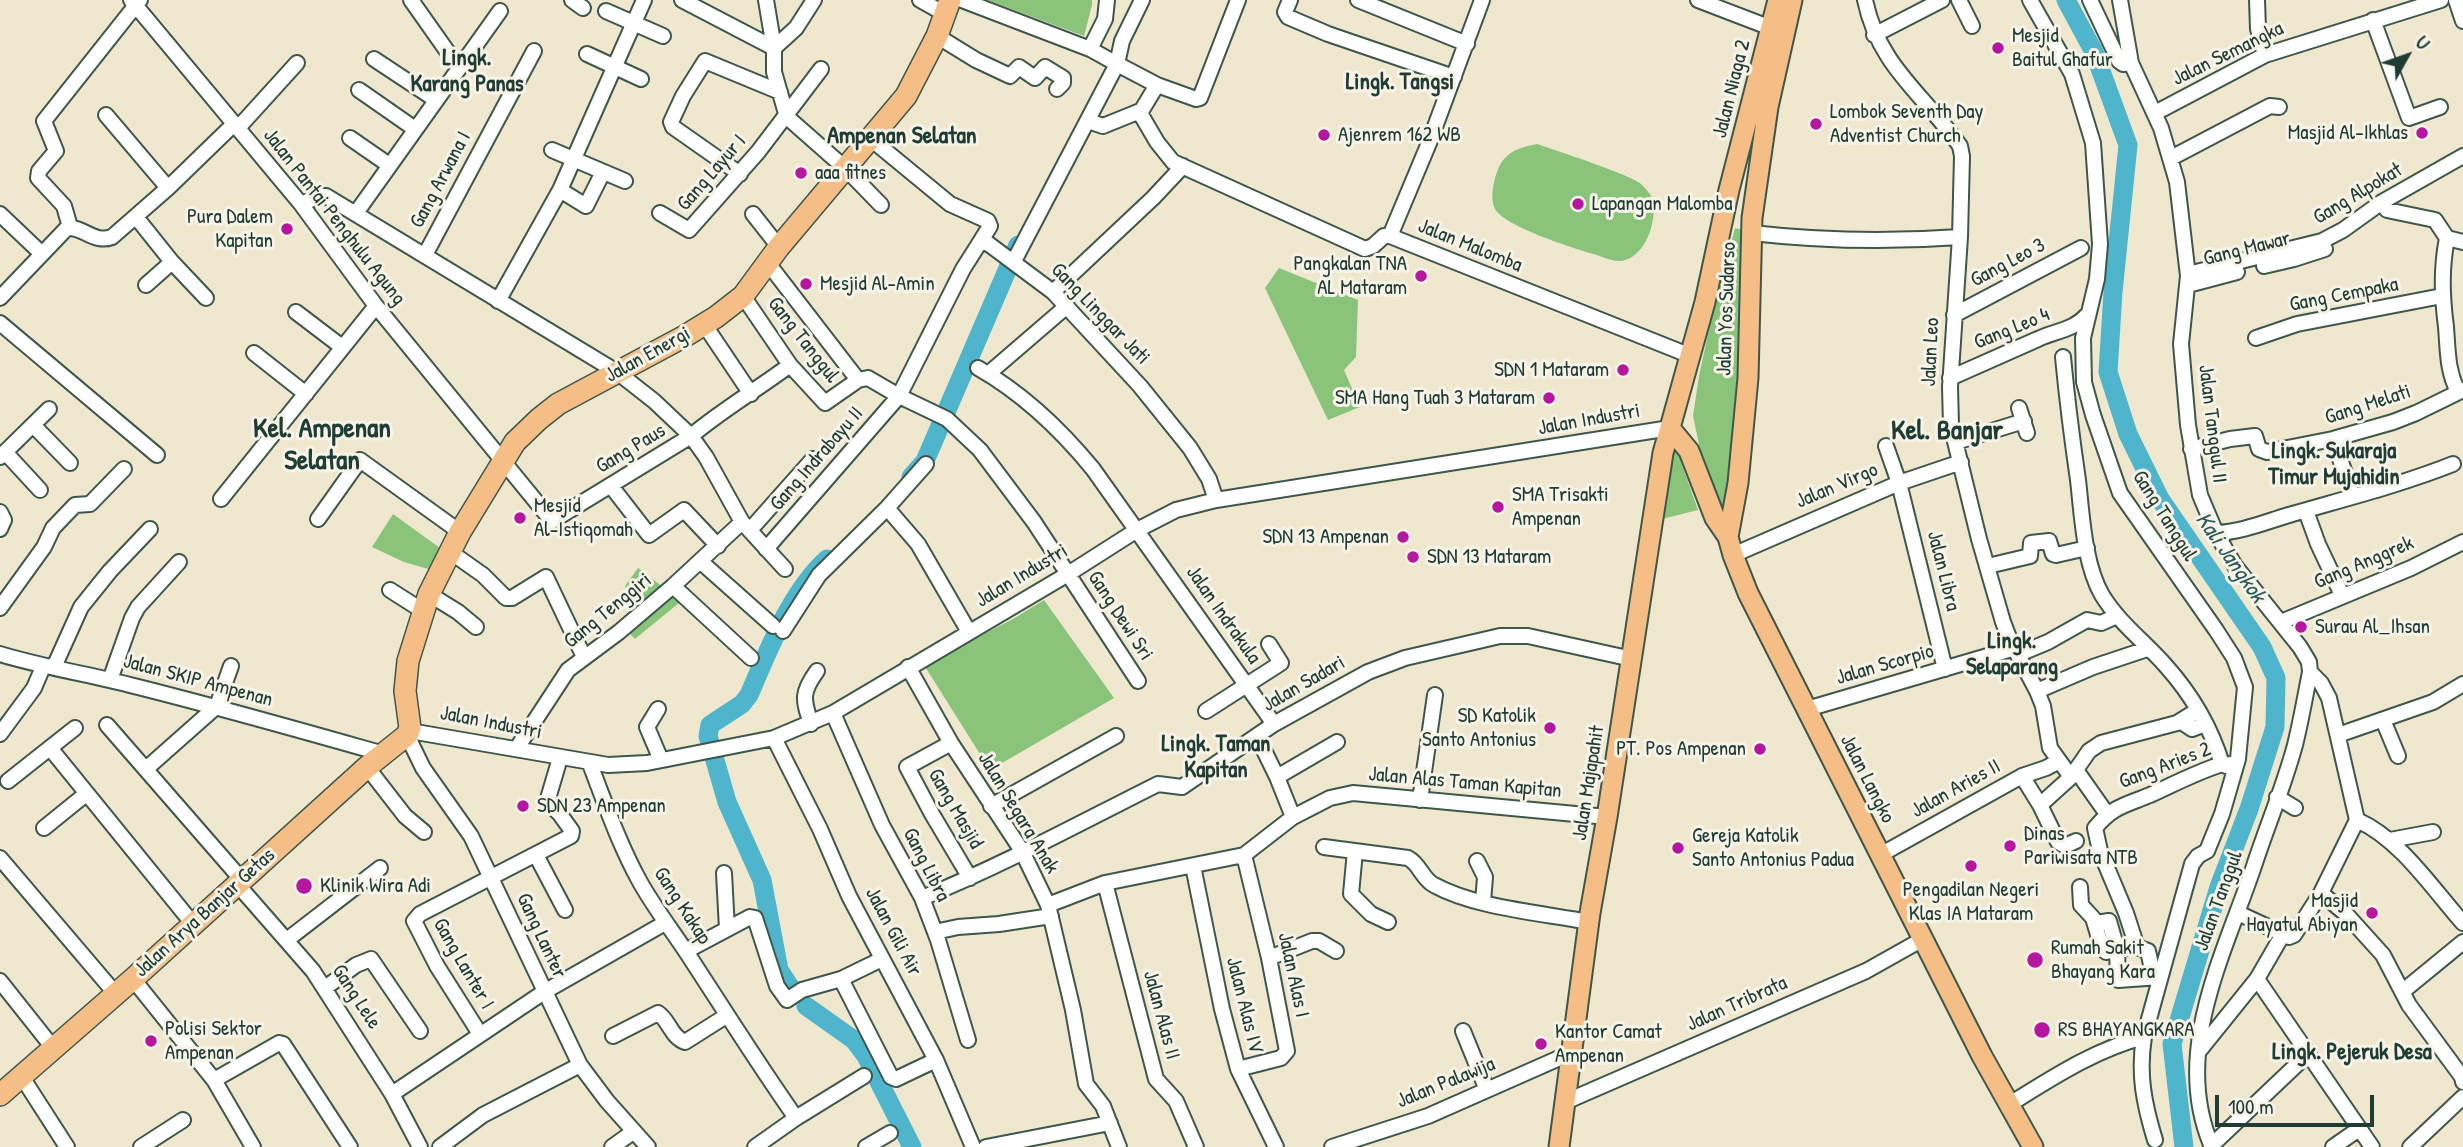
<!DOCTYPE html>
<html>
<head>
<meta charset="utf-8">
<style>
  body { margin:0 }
  #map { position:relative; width:2463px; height:1147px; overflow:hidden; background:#efe8cf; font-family:"Patrick Hand",sans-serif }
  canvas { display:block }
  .north { position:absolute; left:2372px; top:21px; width:70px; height:70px; -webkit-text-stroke:5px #f7f3e8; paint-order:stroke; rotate:50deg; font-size:19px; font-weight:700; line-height:28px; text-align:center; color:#1f3d34 }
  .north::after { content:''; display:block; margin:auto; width:24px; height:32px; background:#1f3d34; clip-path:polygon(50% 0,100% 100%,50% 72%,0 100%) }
  .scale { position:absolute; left:2215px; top:1095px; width:159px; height:32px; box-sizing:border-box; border:4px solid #1f3d34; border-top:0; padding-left:9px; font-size:21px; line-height:24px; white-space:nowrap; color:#1f3d34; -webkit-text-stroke:5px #f7f3e8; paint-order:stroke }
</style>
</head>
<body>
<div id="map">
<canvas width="2463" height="1147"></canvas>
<div class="north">U</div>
<div class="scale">100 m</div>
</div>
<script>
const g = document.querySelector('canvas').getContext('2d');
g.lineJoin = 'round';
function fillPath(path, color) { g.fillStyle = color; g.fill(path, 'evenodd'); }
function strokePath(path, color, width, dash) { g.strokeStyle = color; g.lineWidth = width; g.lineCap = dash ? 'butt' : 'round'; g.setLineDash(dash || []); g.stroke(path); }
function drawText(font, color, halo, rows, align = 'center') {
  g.font = font + ' "Patrick Hand",sans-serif'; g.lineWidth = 6; g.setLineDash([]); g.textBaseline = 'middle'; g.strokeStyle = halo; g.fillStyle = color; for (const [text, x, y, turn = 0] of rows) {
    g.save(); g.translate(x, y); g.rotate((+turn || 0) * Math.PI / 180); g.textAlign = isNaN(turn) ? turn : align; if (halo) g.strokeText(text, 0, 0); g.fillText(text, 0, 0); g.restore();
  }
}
fillPath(new Path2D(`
  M987,0H1092V5L1084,36Z
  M1537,144C1554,150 1632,175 1641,184C1645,188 1652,195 1653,201C1657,222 1645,258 1621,261C1612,262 1599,255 1590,253C1570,247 1504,226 1495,209C1490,199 1493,183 1497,172C1504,152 1518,148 1537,144Z
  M1735,228L1744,230L1739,399L1730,505L1725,508L1720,503L1701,454L1693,416L1699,376L1712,316Z
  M1279,268L1358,300L1356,357L1344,370L1360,407L1328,420L1265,288Z
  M1674,442L1698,510L1662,519Z
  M393,514L447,553L435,571L404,562L372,547Z
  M638,568L663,587L634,610L625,586Z
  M671,593L679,603L635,639L626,630Z
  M1044,600L1114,698L990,770L924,665L1013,619Z`), '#89c47a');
strokePath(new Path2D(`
  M2066,0L2094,52L2128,145L2113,292L2108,372L2128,434L2160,499L2262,647L2276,678L2275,727L2249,809L2219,887L2172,1044L2184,1147
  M911,477L925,461L1018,245
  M792,990L779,970L762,880L727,802L708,736L710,725L742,704L749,695C768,651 791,591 827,559
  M806,1006L854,1040L866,1056L912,1147`), '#4eb5cd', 19);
const minor = new Path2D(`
  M131,0L301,204L376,306L552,521L691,436C722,410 758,389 790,365
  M411,0L459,68
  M572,0L583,8
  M682,0L774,48V72L787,117L846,169L881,205
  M766,0L774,48L796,28L814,0
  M920,0L945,14
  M962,0L1090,49L1117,64L1122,41L1142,0
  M1238,0L1200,98L1196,99L1157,85L1140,113L1157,142L1173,162L1365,249L1373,246L1384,236H1390
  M1290,0L1285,12L1288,17L1328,34L1454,77
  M1358,0L1467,44
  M1482,0L1429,143L1390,236L1691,356
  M1698,0L1771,28
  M1865,0C1879,67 1923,93 1960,146L1962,156L1960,237L1950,387L1951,425L1979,539L2003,622L2010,640L2037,691L2043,706L2050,748L2071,777L2040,805L2058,842L2065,846L2076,841
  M1959,0L1972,26
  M2030,0L2072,74L2093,143L2100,244L2097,279L2083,338L2084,382L2093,415L2120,493L2216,630L2234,658L2245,687L2238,759L2222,814L2207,851L2198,856L2192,864L2144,1037C2138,1074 2144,1104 2155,1140
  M2090,0L2119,61L2123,64L2131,63
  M2120,0L2131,63L2161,128L2177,182L2188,276L2181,344L2188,425L2200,495L2216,533L2235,566L2300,647L2309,662L2310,672L2321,683L2329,698L2357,820
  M2257,0L2258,29L2265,55
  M2456,0L2463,21
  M606,11L663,36
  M2373,20L2409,118L2440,107
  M1874,35L1942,0
  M937,36L976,60L1010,76L1019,67L1035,78L1045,67L1063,78V83L1057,89
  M1090,49L1105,19L1107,0
  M587,54L641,79
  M374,59L436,100
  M359,90L415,129
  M2155,113L2265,55L2441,0
  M106,115L168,188
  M1088,121L1103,126L1140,111
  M238,128L297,63
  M350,138L389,165
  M871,139L950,204L988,221L990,226L982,239L1053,292L1140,386L1190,448L1209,479L1216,500
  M552,150L625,181
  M2171,158L2270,106L2279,107
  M740,174L673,127L671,122L683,96L705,61L780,92
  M560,190L586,206L603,172
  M2382,202L2387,210L2435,220L2447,238
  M301,204L319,196H326L617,372L654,401L691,436L706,457L742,522L785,569
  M356,213L500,11
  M660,213L689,230L758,152L821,69
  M0,214L42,254
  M753,214L779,247
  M136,217L172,262L206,298
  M70,227L64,206L38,178L39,171L56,151L44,121L140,0
  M1752,233C1822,241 1891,242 1960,237
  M425,255L534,51
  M1014,261L1117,64L1157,85
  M767,262L858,380
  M2264,266L2294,259L2325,249
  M2188,274L2322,241L2343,230L2382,202L2463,156
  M146,285L172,262
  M2188,285L2237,272
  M1053,292L1153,198L1183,166
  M743,296L790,365L825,403L858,380L868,378L899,396L947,419L980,450L1034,522L1138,681
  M0,298L67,228C83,226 94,244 112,237L168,188L234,124
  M498,301L560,190L644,0
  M296,312L342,347
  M1954,315L2081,248
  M0,323L157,455
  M704,324L751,394
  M2256,338L2297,324L2442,296
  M254,353L306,394
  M2063,357C2067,399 2072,439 2078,480C2082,515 2084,564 2102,595C2119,623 2145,642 2166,666C2191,694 2211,728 2222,764
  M978,368C1022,393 1061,430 1093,469L1274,724
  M988,374L1067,306
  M1950,378C1980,365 2009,352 2038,339C2055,331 2074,330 2087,315
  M2458,392C2447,370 2448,351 2446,327C2442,296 2441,269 2447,238L2463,242
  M2019,408L2027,433
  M33,425L70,463
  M2333,439L2353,496
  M1956,442L2024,421
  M1886,446L1899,483L1945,669
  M2191,449L2230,439L2255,436L2259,449L2267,452L2333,439L2393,422L2416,413L2463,390
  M5,452L40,490
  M0,457L49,409
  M926,464L887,508L918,544L969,632
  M611,486L649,535L684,510L718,546
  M221,499L376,306
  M2306,511L2318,544L2342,595
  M0,512L4,520L0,529
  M318,519L360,460L460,532
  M750,530L813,459
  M2216,533C2242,532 2265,522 2289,515C2344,499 2400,485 2453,464
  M766,549L899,396L963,269L982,239
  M449,551L483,575L506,598H512L546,577L584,657
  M1733,555L1899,483L1961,462
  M700,561L773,626
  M1988,566L2030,556L2031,543L2049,541L2053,554L2056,555L2087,548
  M673,586L751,658
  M390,590L423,611
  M429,594L458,612L476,627
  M0,608L44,547L53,528L75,505L90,504L124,469
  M2281,622L2411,568L2463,542
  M783,631L819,575L887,508
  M0,654C43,667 87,674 130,685C215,706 299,730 384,754
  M2019,654L2048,642L2087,620L2101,623L2117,616
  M54,667L81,607L110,571L150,529
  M908,667L951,743L1022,851L1048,905L1073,1010L1086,1084L1103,1106L1119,1147
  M110,680L132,618L138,607L179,562
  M2037,691L2093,667L2147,649
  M658,709L647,727L661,760
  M1807,709L2015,648
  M1206,711L1281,663L1269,644
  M833,713L882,825L922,898L938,940L968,1040
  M2383,720L2398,756
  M2180,721L2192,729L2205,724
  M811,724C803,699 801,693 817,671
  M107,725L242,880
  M410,731L608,765L647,763L774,738L833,713L1068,574L1137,530L1176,510L1216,500L1670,428
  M0,734L34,688L43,667
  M407,735L423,768L471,836L580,1065L607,1101L648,1147
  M2338,735L2433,702L2463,684
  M1257,736L1277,777L1293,817
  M774,738L820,829L849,896L936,1060L973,1147
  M951,743L907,767L932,814L970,878
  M50,748L193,924
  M517,748L568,670L619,632L673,586L742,522
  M590,764C605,803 619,844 640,882C654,907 671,929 687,953C723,1008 758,1064 796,1118
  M367,767L405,816L424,832
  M147,768L217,706L231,666
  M2076,770L2107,814
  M2022,776L2046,768L2059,761
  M1277,777L1337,742
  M2071,777L2089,751L2101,743L2177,723L2198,710
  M8,781L75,728
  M2277,797L2295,808
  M1420,800L1435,695
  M991,806L1116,736
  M2357,820L2321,893L2346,914L2383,955L2409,1005L2462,1077L2463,1082
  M2357,820C2400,839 2432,888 2463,923
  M44,828L86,794
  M2390,840L2433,832
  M1324,847L1408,858C1420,864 1422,879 1434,885C1476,908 1542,913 1589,922
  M1355,851L1351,894L1371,914L1388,922
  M536,855L565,910
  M1880,855L2022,776L2040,805
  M0,858L115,993
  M1477,861L1485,877L1483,902
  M1193,866L1222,1009L1238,1069L1276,1147
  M724,873L727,929
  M1105,883L1156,1079L1176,1101L1196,1147
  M237,884L313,971L392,1094L420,1147
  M2080,887L2081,905L2093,918L2102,948L2106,952L2117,949L2118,980L2160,977
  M922,898C1003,865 1080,823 1158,784L1182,787L1274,724L1368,672L1405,658L1500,636H1528L1632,659
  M1048,905L1105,883L1244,855L1293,817L1330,798L1353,793L1607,817
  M2238,913L2283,934
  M2096,923L2109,921L2117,949L2125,948
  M935,932L958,927L999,924L1051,916
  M288,939L380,868
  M686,951L750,917L755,918L777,986L787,1000L802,990L841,979L882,959
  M1269,958L1312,941H1319L1336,951
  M2154,978L2148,951L2137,947L2126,913L2100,851L2095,828C2113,806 2126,805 2150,795C2174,784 2197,772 2222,764L2226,766L2230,764
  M133,979L214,1080L253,1147
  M841,979L891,1077L896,1079L936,1060
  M2257,979L2372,1147
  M0,981L54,1049
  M325,988L356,965L371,959L420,1031
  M2402,992L2463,942
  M1463,1031L1487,1090
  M480,1034L437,966L414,921L420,914L571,836L572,831L559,813L547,802L560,758
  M613,1036L658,1013C669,1020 671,1037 685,1042L726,1016
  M2199,1051L2257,979L2283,934L2289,937L2294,935L2321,893
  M1238,1069L1281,1058L1287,1051L1269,958L1244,855
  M22,1077L67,1147
  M214,1080L279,1043L283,1044L350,1147
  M392,1094L544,992L665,923
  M1565,1102L1866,971L1923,939
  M2010,1104C2052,1078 2096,1049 2144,1037
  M2211,1146L2308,1054
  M141,1147L183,1120
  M440,1147L483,1115L580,1065
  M612,1147L633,1132
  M755,1147L796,1118L864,1076
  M866,1147L890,1133
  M986,1147L1110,1123
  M1332,1147L1428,1116L1573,1052
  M2212,1147C2171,1053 2224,955 2254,866C2267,826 2284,786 2295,745C2301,721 2305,697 2310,672
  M2333,1147L2359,1129
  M2410,1147L2463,1097`);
const major = new Path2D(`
  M1670,428L1689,451L1715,518L1728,537L1733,555L1748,593L1982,1056L2033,1147
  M1728,537L1738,483L1748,378L1752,218L1768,107L1792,0
  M1559,1147L1590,913L1607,817L1663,453L1705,302L1729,190L1778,0`);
const highway = new Path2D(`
  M0,1095L133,979L367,767L407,735L410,728L405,691L408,661L429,594L460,532L515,442L539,419L558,404L685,336L716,317L743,296L779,247L906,96L937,36L950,0`);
strokePath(minor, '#3e574b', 18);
strokePath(major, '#3e574b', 23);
strokePath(highway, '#3e574b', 24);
strokePath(minor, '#fff', 14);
strokePath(major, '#f6be87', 19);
strokePath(highway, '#f6be87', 21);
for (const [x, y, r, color] of [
  [1998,48,7,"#b5179e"],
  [1816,124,7,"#b5179e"],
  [2422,133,7,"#b5179e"],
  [1324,135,7,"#b5179e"],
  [801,173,7,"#b5179e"],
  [1578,204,7,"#b5179e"],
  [287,229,7,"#b5179e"],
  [1421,276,7,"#b5179e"],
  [806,284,7,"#b5179e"],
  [1623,370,7,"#b5179e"],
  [1549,398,7,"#b5179e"],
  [1498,507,7,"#b5179e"],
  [520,518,7,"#b5179e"],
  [1403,537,7,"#b5179e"],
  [1413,557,7,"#b5179e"],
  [2301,627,7,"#b5179e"],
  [1550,728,7,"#b5179e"],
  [1760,749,7,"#b5179e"],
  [523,806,7,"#b5179e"],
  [2010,846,7,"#b5179e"],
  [1678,848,7,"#b5179e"],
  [1971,866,7,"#b5179e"],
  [304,886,9,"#b5179e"],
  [2372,913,7,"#b5179e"],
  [2035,960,9,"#b5179e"],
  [2042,1030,9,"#b5179e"],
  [151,1041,7,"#b5179e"],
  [1541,1044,7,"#b5179e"]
]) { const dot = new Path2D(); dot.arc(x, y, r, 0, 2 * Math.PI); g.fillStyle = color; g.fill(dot); strokePath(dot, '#f7f3e8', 2.5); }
drawText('21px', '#1f3d34', '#f7f3e8', [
  ["Mesjid",2012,36],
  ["Baitul Ghafur",2012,60],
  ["Lombok Seventh Day",1830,112],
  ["Adventist Church",1830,136],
  ["Masjid Al-Ikhlas",2408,133,"right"],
  ["Ajenrem 162 WB",1338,135],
  ["aaa fitnes",815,173],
  ["Lapangan Malomba",1592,204],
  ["Pura Dalem",273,217,"right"],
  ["Kapitan",273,241,"right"],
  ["Pangkalan TNA",1407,264,"right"],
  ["AL Mataram",1407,288,"right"],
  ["Mesjid Al-Amin",820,284],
  ["SDN 1 Mataram",1609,370,"right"],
  ["SMA Hang Tuah 3 Mataram",1535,398,"right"],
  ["SMA Trisakti",1512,495],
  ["Ampenan",1512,519],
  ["Mesjid",534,506],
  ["Al-Istiqomah",534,530],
  ["SDN 13 Ampenan",1389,537,"right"],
  ["SDN 13 Mataram",1427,557],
  ["Surau Al_Ihsan",2315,627],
  ["SD Katolik",1536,716,"right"],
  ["Santo Antonius",1536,740,"right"],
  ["PT. Pos Ampenan",1746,749,"right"],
  ["SDN 23 Ampenan",537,806],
  ["Dinas",2024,834],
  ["Pariwisata NTB",2024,858],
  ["Gereja Katolik",1692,836],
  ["Santo Antonius Padua",1692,860],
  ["Klinik Wira Adi",320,886],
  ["Pengadilan Negeri",1971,890,"center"],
  ["Klas IA Mataram",1971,914,"center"],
  ["Masjid",2358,901,"right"],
  ["Hayatul Abiyan",2358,925,"right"],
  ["Rumah Sakit",2051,948],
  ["Bhayang Kara",2051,972],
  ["Polisi Sektor",165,1029],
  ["Ampenan",165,1053],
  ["RS BHAYANGKARA",2058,1030],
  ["Kantor Camat",1555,1032],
  ["Ampenan",1555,1056]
], 'left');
drawText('21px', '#1f3d34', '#f7f3e8', [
  ["Jalan Semangka",2228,54,-26],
  ["Jalan Niaga 2",1732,89,-76],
  ["Gang Layur I",712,173,-49],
  ["Gang Arwana I",441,180,-62],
  ["Gang Alpokat",2358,194,-31],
  ["Jalan Pantai Penghulu Agung",334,217,52],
  ["Jalan Malomba",1470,246,22],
  ["Gang Mawar",2247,249,-14],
  ["Gang Leo 3",2008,263,-28],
  ["Gang Cempaka",2344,295,-11],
  ["Jalan Yos Sudarso",1727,309,-88],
  ["Gang Linggar Jati",1100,314,46],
  ["Gang Leo 4",2012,329,-22],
  ["Gang Tanggul",803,340,52],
  ["Jalan Leo",1931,352,-87],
  ["Jalan Energi",648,355,-29],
  ["Gang Melati",2368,405,-18],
  ["Jalan Industri",1589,420,-10],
  ["Jalan Tanggul II",2212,424,83],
  ["Gang Paus",631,449,-31],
  ["Gang Indrabayu II",817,459,-49],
  ["Jalan Virgo",1837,486,-23],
  ["Gang Tanggul",2164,516,58],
  ["Gang Anggrek",2364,563,-23],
  ["Jalan Libra",1943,571,76],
  ["Jalan Industri",1022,576,-31],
  ["Gang Tenggiri",608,611,-39],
  ["Jalan Indrakula",1223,615,55],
  ["Gang Dewi Sri",1120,616,57],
  ["Jalan Scorpio",1885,665,-16],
  ["Jalan SKIP Ampenan",198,681,15],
  ["Jalan Sadari",1304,684,-30],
  ["Jalan Industri",491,723,11],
  ["Gang Aries 2",2165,766,-21],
  ["Jalan Langko",1867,779,63],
  ["Jalan Alas Taman Kapitan",1465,783,5],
  ["Jalan Majapahit",1589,783,-81],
  ["Jalan Aries II",1956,789,-29],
  ["Gang Masjid",955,809,60],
  ["Jalan Segara Anak",1018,813,59],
  ["Gang Libra",926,865,63],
  ["Jalan Tanggul",2219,901,-70],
  ["Gang Kakap",682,906,57],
  ["Jalan Arya Banjar Getas",205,913,-42],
  ["Jalan Gili Air",893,932,62],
  ["Gang Lanter",541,936,65],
  ["Gang Lanter I",463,964,60],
  ["Jalan Alas I",1293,975,78],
  ["Gang Lele",356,997,57],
  ["Jalan Tribrata",1737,1004,-24],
  ["Jalan Alas IV",1244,1005,76],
  ["Jalan Alas II",1161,1015,75],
  ["Jalan Palawija",1446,1083,-22]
]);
drawText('bold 23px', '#1f3d34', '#f7f3e8', [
  ["Lingk.",467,59],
  ["Karang Panas",467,85],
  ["Lingk. Tangsi",1400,83],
  ["Lingk. Sukaraja",2334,452],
  ["Timur Mujahidin",2334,478],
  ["Lingk.",2012,642],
  ["Selaparang",2012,668],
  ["Lingk. Taman",1216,745],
  ["Kapitan",1216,771],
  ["Lingk. Pejeruk Desa",2352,1053]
]);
drawText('italic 23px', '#2b5b5a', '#f7f3e8', [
  ["Kali Jangkok",2230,558,55]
]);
drawText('bold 24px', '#1f3d34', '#f7f3e8', [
  ["Ampenan Selatan",902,137]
]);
drawText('bold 28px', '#1f3d34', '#f7f3e8', [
  ["Kel. Ampenan",322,430],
  ["Selatan",322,462],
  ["Kel. Banjar",1947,432]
]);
</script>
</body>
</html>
